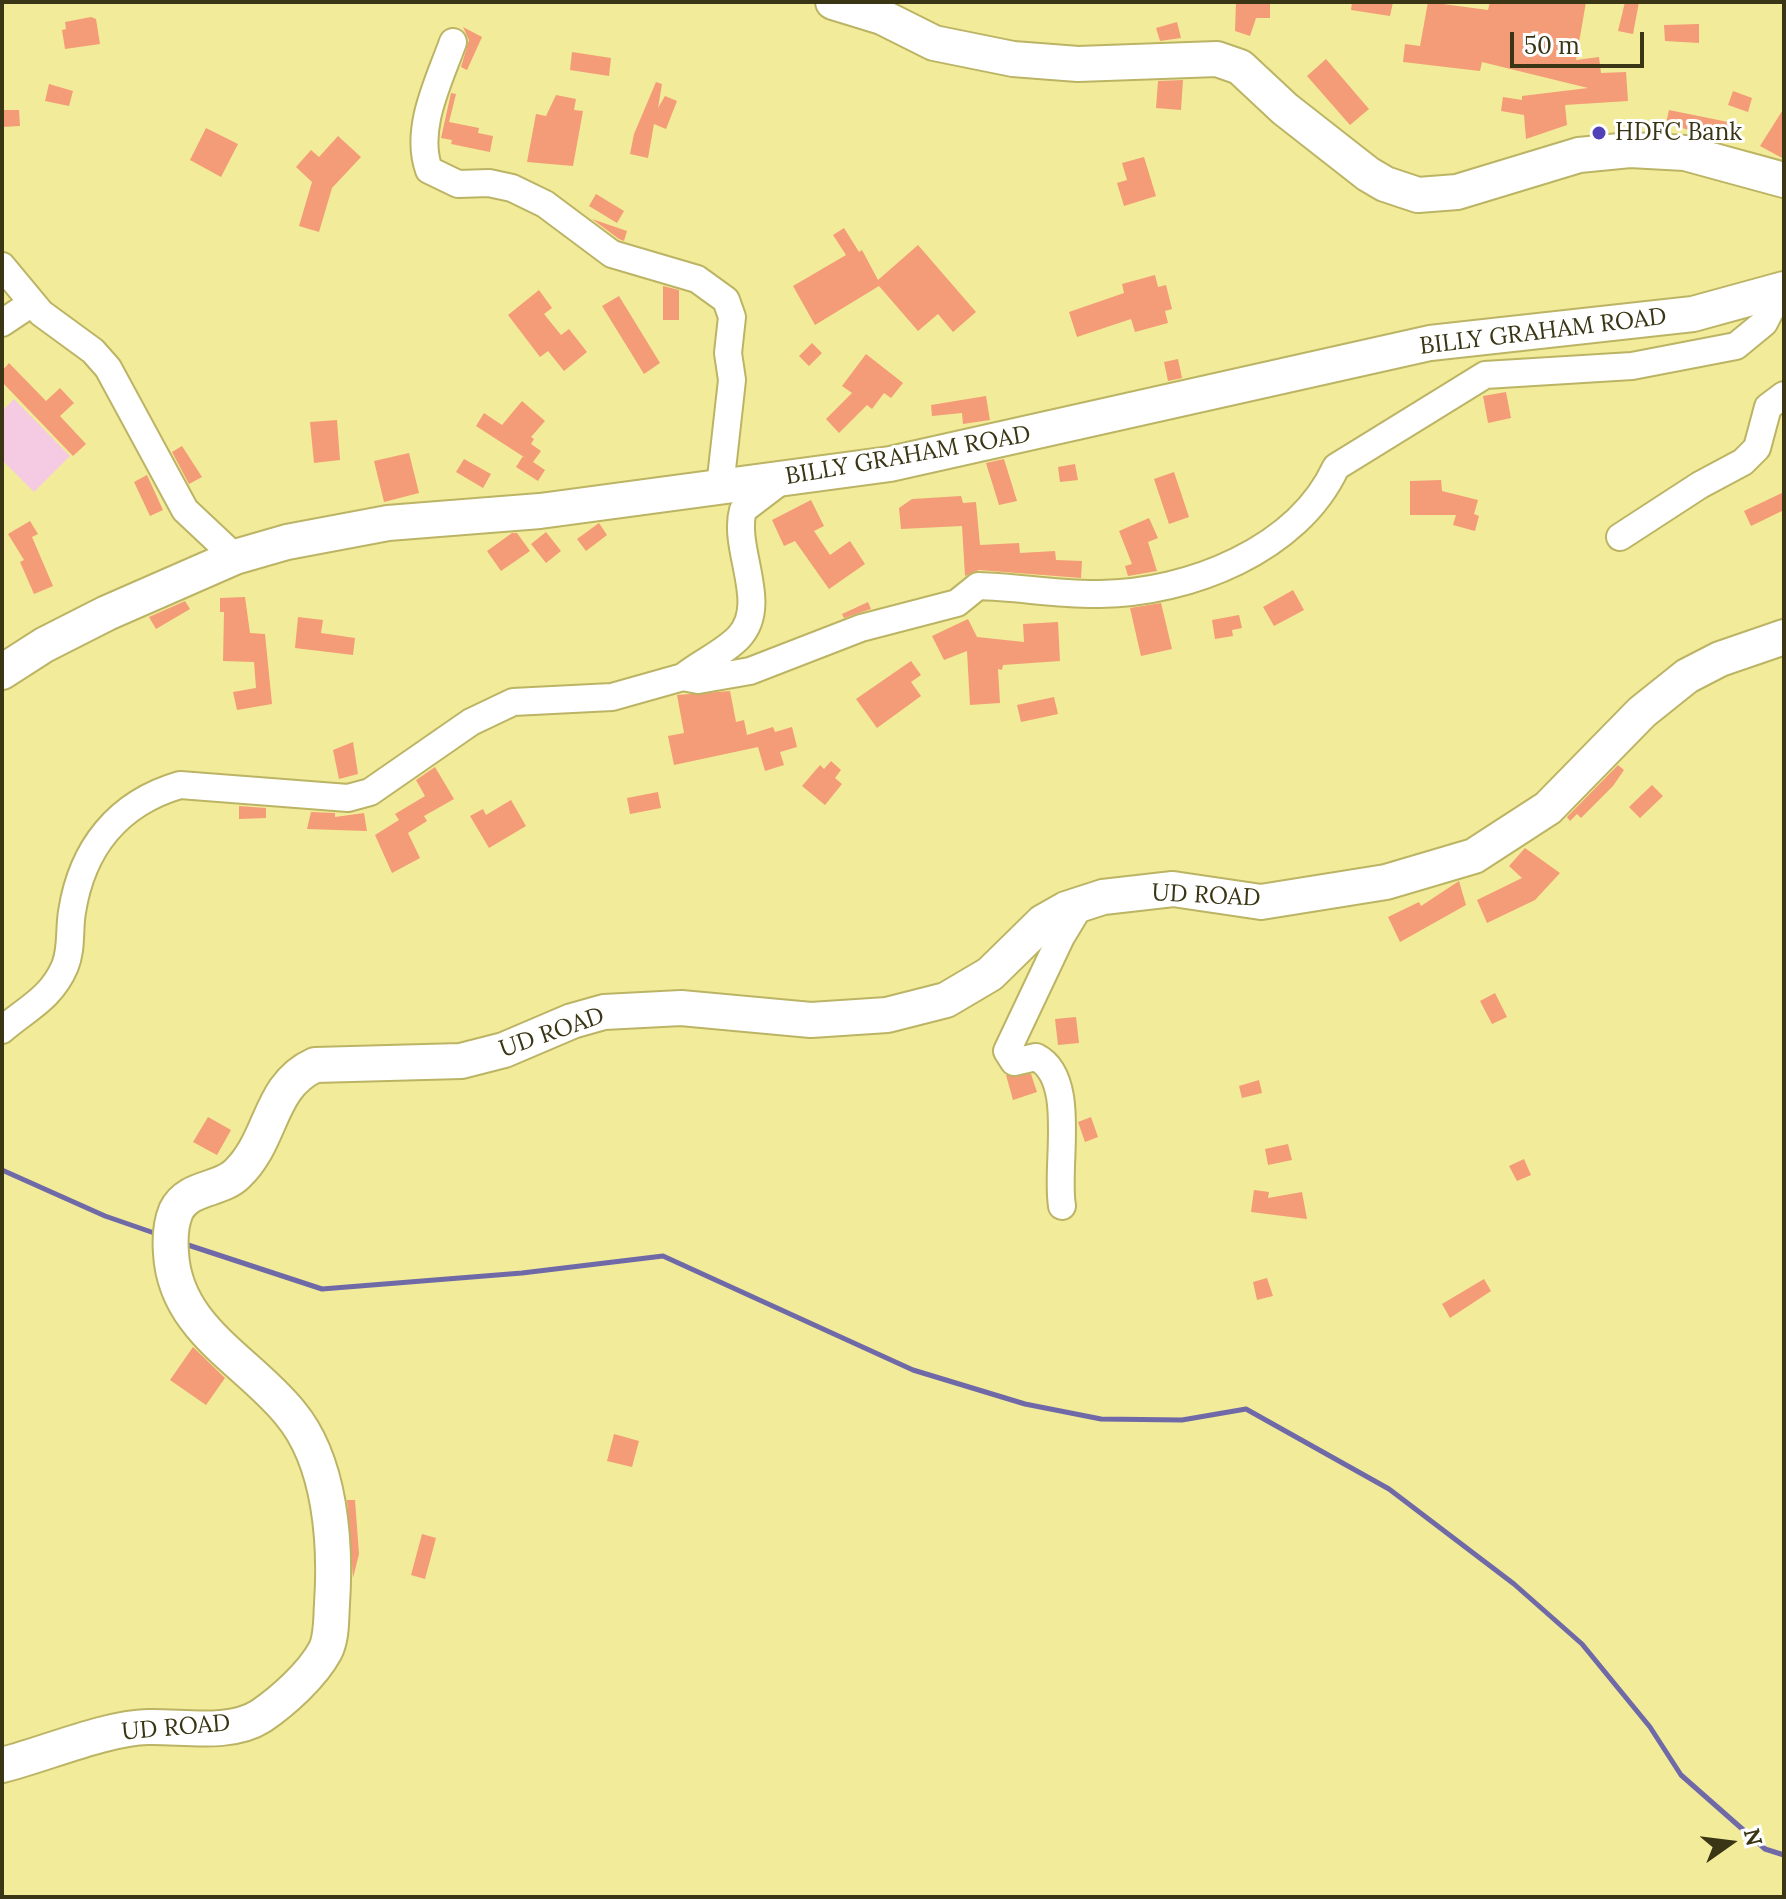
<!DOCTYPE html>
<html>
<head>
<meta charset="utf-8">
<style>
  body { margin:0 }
  #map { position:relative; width:1786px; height:1899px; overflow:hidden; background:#f2eb9a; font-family:Lora,serif }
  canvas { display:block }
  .frame { position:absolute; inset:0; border:4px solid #3a3615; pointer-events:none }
  .north { position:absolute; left:1690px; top:1803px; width:80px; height:80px; -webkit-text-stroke:6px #fff; paint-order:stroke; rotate:76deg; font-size:22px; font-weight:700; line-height:32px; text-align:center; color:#3a3615 }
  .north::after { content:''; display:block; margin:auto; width:28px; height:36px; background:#3a3615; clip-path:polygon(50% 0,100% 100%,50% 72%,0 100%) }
  .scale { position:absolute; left:1510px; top:32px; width:134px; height:36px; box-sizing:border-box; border:4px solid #3a3615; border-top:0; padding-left:10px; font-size:24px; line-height:28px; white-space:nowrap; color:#3a3615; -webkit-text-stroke:6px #fff; paint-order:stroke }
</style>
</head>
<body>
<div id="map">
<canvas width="1786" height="1899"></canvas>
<div class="frame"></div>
<div class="north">N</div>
<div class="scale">50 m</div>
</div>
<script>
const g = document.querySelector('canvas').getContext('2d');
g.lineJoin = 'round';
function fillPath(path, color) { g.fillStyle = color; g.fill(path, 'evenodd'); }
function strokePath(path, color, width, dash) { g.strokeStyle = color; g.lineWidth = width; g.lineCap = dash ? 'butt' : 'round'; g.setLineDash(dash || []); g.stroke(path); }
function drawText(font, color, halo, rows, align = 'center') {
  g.font = font + ' Lora,serif'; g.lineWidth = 6; g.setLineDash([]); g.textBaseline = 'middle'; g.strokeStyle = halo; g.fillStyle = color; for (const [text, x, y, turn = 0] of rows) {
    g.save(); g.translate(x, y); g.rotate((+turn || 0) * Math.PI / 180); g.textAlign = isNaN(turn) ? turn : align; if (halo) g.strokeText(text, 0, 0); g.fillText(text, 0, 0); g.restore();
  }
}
fillPath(new Path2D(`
  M14,399L70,456L34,492L2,460V411Z`), '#f5cbe3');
strokePath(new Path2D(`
  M2,1170L105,1216L160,1235
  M185,1244L322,1289L522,1273L663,1256L913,1370L1025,1404L1101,1419L1182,1420L1246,1409L1389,1489L1514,1584L1582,1644L1650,1727L1681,1775L1765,1849L1784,1855`), '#6f6aa7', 5);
fillPath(new Path2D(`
  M1236,2H1270V18H1256L1250,36L1235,31Z
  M1352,2H1393L1390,16L1351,10Z
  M1428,2L1488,10L1490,2H1586L1576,60L1599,57L1601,73L1626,72L1628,101L1565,105L1567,125L1526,139L1524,115L1501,111L1503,97L1522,100V96L1588,88L1482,62L1480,71L1403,62L1405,44L1420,46Z
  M1625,2H1639L1633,34L1618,31Z
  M91,17L96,19L100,44L65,49L62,30L66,29L65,22Z
  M1177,22L1181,38L1160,41L1156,28Z
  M1699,24V43L1665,41L1664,25Z
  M463,27L482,37L467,70L461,67L469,40Z
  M572,52L611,58L609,76L570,70Z
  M1326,59L1369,109L1350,125L1307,76Z
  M1183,80L1181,110L1156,108L1158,81Z
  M656,82L662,84L658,108L665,96L677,101L666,129L654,124L648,158L630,154L634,134Z
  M49,84L73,91L69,106L45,101Z
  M1733,91L1752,98L1748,112L1728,105Z
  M451,93L456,94L449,122L479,128L478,133L493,136L490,152L451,144L452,140L441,138Z
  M556,95L576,99L574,110L583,111L573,166L527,162L536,114L546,116Z
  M1784,108V159L1760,146Z
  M2,110H19L20,126L2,127Z
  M1669,110L1733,123L1729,140L1666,124Z
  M206,128L238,144L221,177L190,160Z
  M338,136L361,157L332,188L319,232L299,226L312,182L296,167L311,150L319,157Z
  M1144,157L1156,196L1124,206L1117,183L1127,180L1122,163Z
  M596,194L624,211L617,223L589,206Z
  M592,219L627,231L624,241L619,239Z
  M844,228L859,252L862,250L878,280L918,245L976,312L953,332L938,314L918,331L879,286L815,325L793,286L846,255L833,235Z
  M1155,275L1158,287L1166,285L1172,309L1165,311L1168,323L1135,332L1131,319L1077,337L1069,312L1124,293L1122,284Z
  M663,286L679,290V320H663Z
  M539,290L552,308L544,314L561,335L569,329L587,352L564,371L548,351L540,357L508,315Z
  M619,296L660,363L644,374L602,306Z
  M812,343L822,353L809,366L799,356Z
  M866,354L903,383L891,398L884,393L872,409L867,405L839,433L826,419L852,393L842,386Z
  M1178,359L1182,378L1168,381L1164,362Z
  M9,363L46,401L60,388L74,403L60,416L86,444L73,456L2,382V371Z
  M1506,392L1511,418L1488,423L1483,396Z
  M986,396L990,420L963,424L962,413L932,416L931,405Z
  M522,401L545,421L531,437L534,439L531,444L541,451L533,462L545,470L538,481L516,467L523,456L527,459L476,426L484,413L502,425Z
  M337,420L340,460L314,463L310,422Z
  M182,446L202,477L189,484L172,452Z
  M409,453L419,493L384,502L374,461Z
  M464,459L491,474L483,488L456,472Z
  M1004,459L1017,501L999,505L986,463Z
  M1075,464L1078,480L1060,482L1058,467Z
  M1174,472L1189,517L1169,524L1154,479Z
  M147,475L163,510L150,516L134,482Z
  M1441,480L1442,491L1478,500L1474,514L1479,516L1475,531L1453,525L1456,515H1410V481Z
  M1784,492V510L1751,526L1744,511Z
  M961,496L963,503L976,502L980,545L1019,543L1020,553L1055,551L1056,560L1082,561L1081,578L979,570L965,576L962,526L901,529L899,508L912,499Z
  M811,500L824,526L814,531L830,555L850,541L865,564L829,589L795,541L784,546L772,520Z
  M1149,518L1158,538L1148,542L1157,571L1128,576L1125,566L1132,564L1119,531Z
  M30,521L38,534L32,537L53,586L34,594L20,562L24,560L8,534Z
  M599,523L607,535L586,551L577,539Z
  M546,532L561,551L546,563L531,544Z
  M512,533H517L530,551L501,571L487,551Z
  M1293,590L1304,610L1274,626L1263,607Z
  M245,597L250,633L265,634L272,704L237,710L233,692L256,688L254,662L223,661L224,612H220V598Z
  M185,601L190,609L156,629L149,617Z
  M868,602L871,609L844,618L842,614Z
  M1161,603L1172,649L1141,656L1130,608Z
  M1239,615L1242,628L1232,630L1233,636L1215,639L1212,620Z
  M298,617L323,620L321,633L355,638L353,655L295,648Z
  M968,619L977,637L1024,642L1023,624L1058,622L1060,661L1003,665L1002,670L998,669L1000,703L970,705L967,651L944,660L932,636Z
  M911,661L921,675L911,682L921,696L877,728L856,699Z
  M730,691L736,722L744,720L747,735L773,727L775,732L792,727L797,747L780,752L784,765L765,771L758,747L674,765L668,736L684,733L677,695Z
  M1054,697L1058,714L1021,722L1017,705Z
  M353,742L358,774L339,779L333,750Z
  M831,761L841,770L835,778L842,784L825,805L802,786L820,765L824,769Z
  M1618,765L1624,770L1613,786L1581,818L1577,814L1570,821L1567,817Z
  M435,767L454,799L424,816L427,821L408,833L420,858L392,873L375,835L399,820L395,814L425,796L416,780Z
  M1652,785L1663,796L1640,818L1629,807Z
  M658,792L661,808L630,814L627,798Z
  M511,800L526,826L489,848L470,816L483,809L486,815Z
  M239,806L266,808V818L239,819Z
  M311,812L335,813V817L364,813L367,831L307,829Z
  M1525,848L1560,873L1535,900L1487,923L1477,900L1522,878L1509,866Z
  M1459,881L1466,905L1400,942L1388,917L1419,902L1421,906Z
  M1495,993L1507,1017L1492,1024L1480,1001Z
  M1076,1017L1079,1043L1058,1045L1055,1019Z
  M1031,1074L1037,1092L1013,1100L1006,1075Z
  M1259,1080L1262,1093L1242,1098L1239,1086Z
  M208,1117L231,1130L217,1155L193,1142Z
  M1091,1117L1098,1137L1085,1142L1078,1122Z
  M1288,1144L1292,1160L1268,1165L1265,1149Z
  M1524,1159L1531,1175L1517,1181L1509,1166Z
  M1254,1190L1269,1192L1268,1198L1302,1192L1307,1219L1251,1212Z
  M1267,1278L1273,1296L1257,1300L1253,1282Z
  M1484,1279L1491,1291L1450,1318L1442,1304Z
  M193,1347L225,1378L206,1405L170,1380Z
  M614,1434L639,1441L632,1467L607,1461Z
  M347,1500H355L359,1554L353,1578Z
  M422,1534L436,1538L425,1579L411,1575Z`), '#f39c77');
const minor = new Path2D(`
  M453,42C439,81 414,129 429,170L458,184L489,183L512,188L545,204L612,254L697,279L726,300L732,317L728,353L732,380L720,487
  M2,266L41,313L93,351L108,368L185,510L235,557
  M2,323L32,303
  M1620,537L1700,485L1743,462L1757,448L1768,407L1784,395
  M683,677C700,663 724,653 739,637C770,604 732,549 743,510L785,478
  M2,1030C26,1009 51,999 65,966C72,949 69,929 72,912C82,848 118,803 180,785L348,798L370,792L471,722L513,702L612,697L683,677L698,680L750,671L861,628L957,603L978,586C1019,587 1059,595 1100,594C1189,593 1298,550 1336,467L1485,375L1632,366L1736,346L1764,323L1781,290
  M1062,1206C1055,1165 1078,1078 1036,1057L1014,1062L1007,1051L1061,937L1081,904`);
const major = new Path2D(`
  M833,2L882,17L934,43L1013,59L1078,64L1217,59L1240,67L1285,109L1368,174L1385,184L1418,195L1457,192L1579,155L1630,150L1685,153L1784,180
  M2,672L44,645L107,613L235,557L287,542L388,523L540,511L890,464L1430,343L1693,314L1784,289
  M2,1765C46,1754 105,1728 148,1727C183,1726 230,1736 261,1716C283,1701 312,1675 325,1651C332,1638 331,1618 332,1604C336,1543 331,1462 290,1413C247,1360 175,1329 171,1253C170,1240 171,1223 176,1211C188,1186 220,1191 237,1174C273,1140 268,1086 315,1065L461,1061L504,1050L572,1021L604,1012L681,1008L811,1020L887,1015L946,1000L990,974L1043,922L1066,909L1103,897L1173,889L1261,902L1386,882L1474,856L1548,808L1642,712L1687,676L1720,659L1784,637`);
strokePath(minor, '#bcb465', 30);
strokePath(major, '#bcb465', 38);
strokePath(minor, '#fff', 26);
strokePath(major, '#fff', 34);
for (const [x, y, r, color] of [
  [1599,133,8,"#5140b7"]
]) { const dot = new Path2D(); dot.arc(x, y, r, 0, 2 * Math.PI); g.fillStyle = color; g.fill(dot); strokePath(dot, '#fff', 3); }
drawText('24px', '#3a3615', '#fff', [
  ["HDFC Bank",1615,133]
], 'left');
drawText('24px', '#3a3615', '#fff', [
  ["BILLY GRAHAM ROAD",1543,332,-7],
  ["BILLY GRAHAM ROAD",908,456,-10],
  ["UD ROAD",1206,896,3],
  ["UD ROAD",552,1033,-19],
  ["UD ROAD",176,1728,-5]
]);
</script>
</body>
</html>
